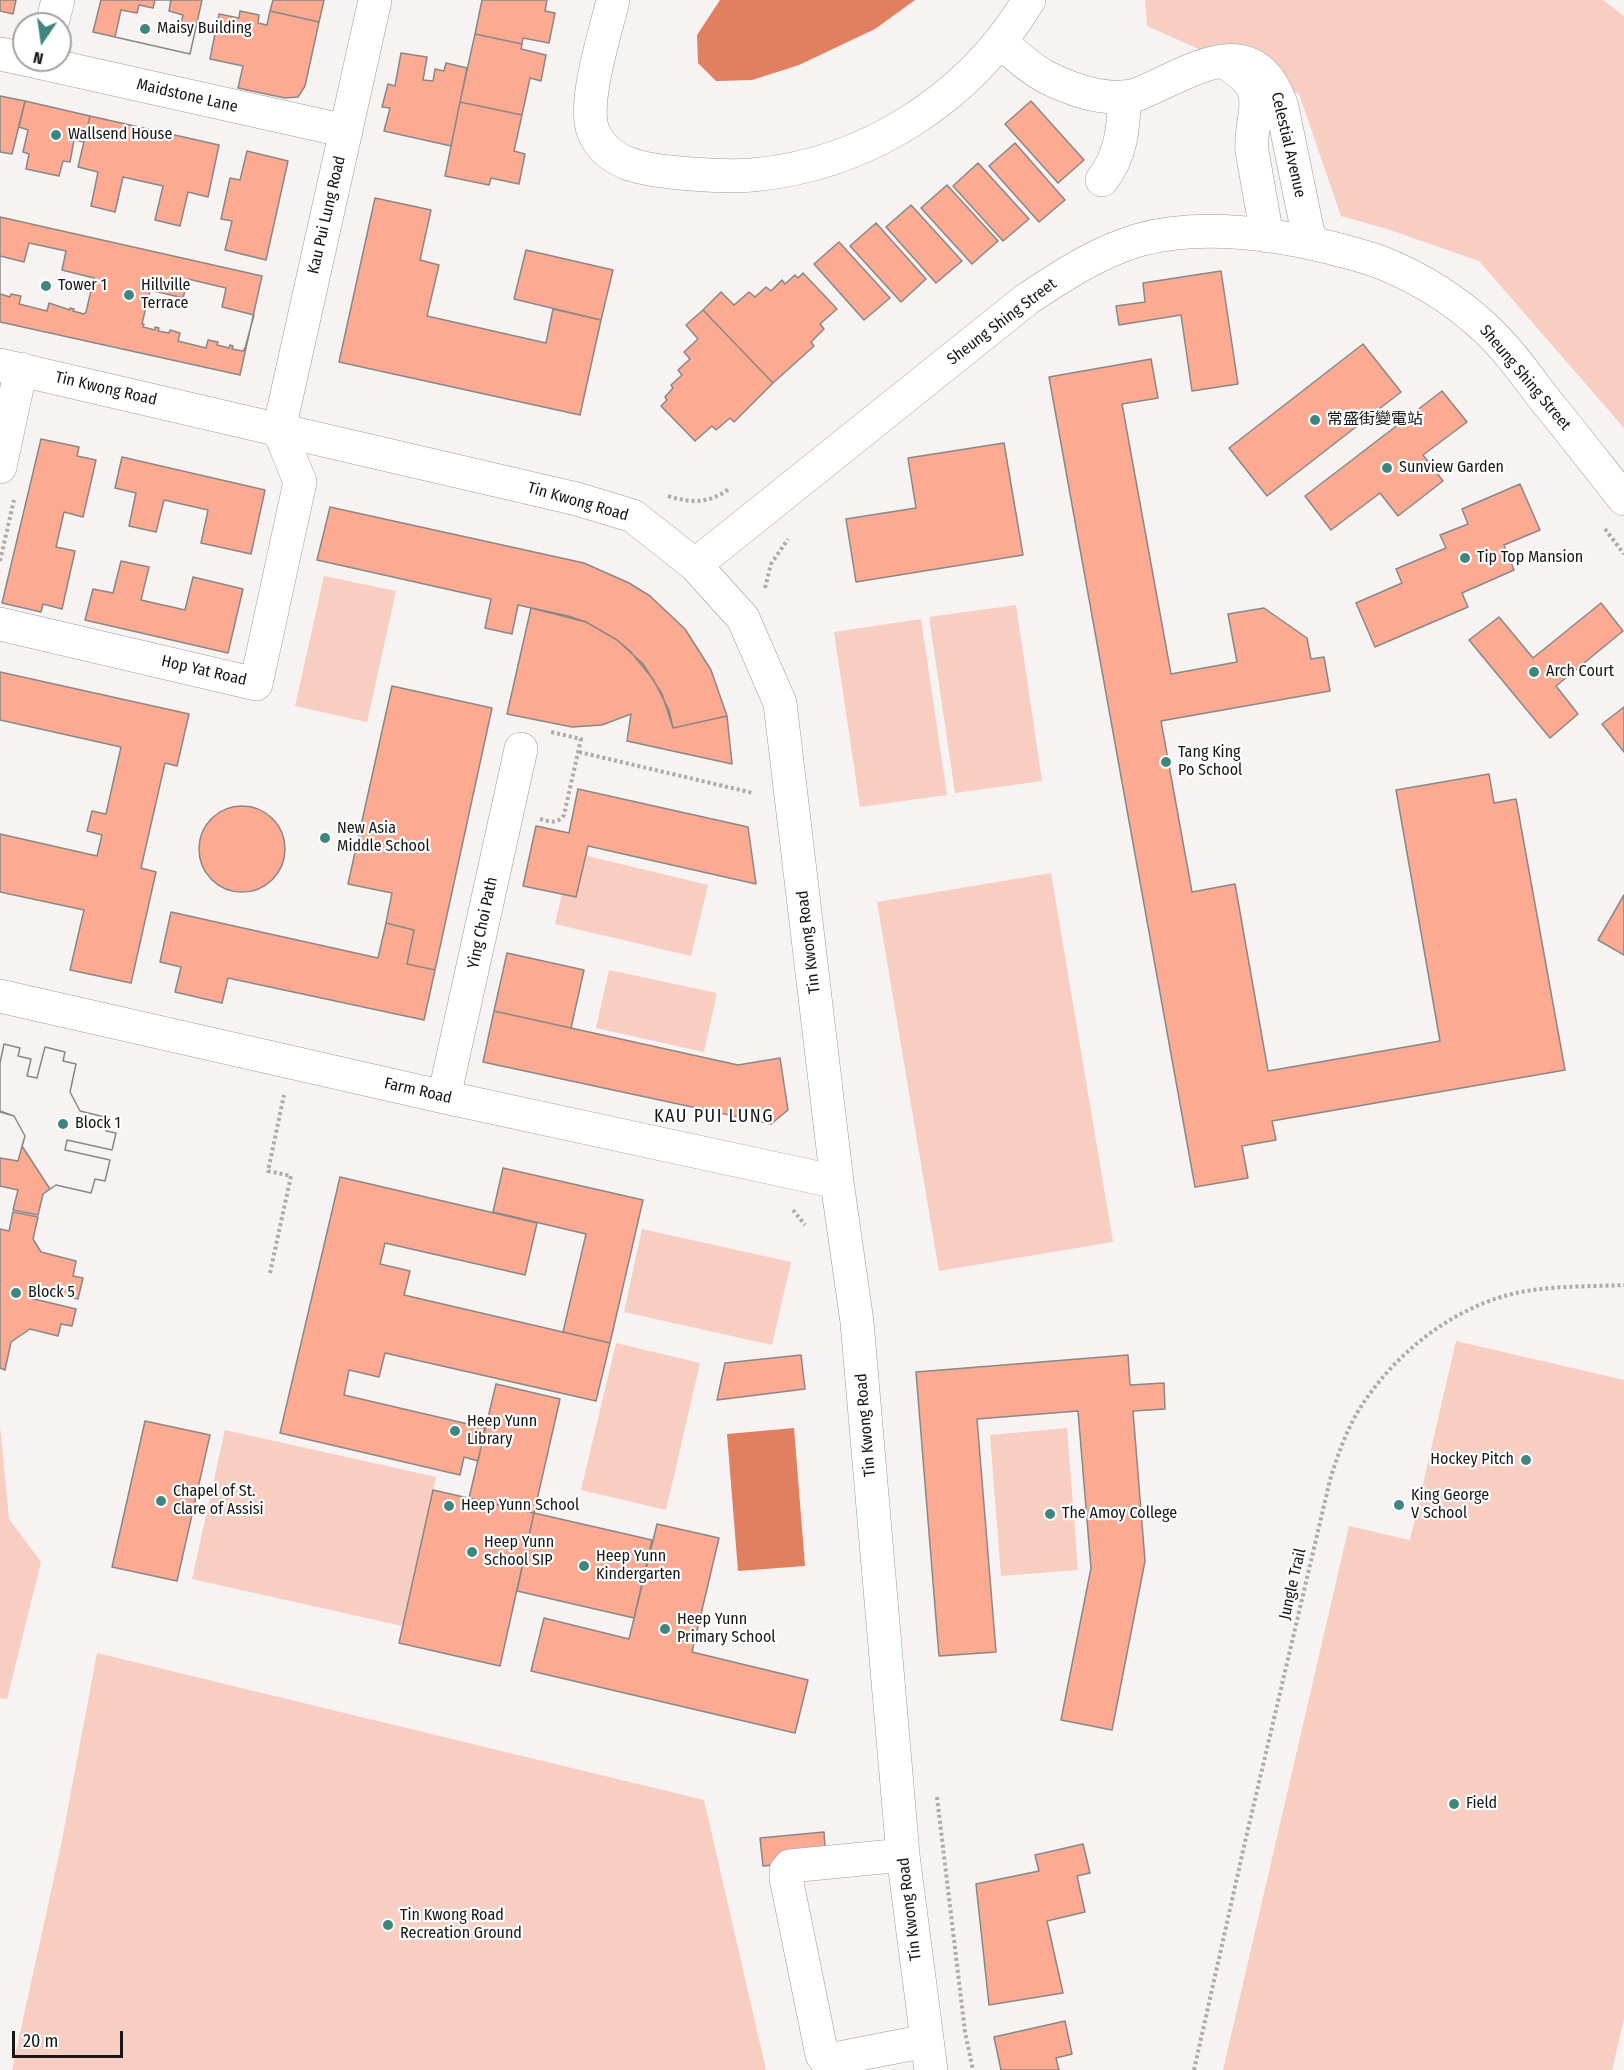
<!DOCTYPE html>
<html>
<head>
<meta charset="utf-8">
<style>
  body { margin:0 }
  #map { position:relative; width:1624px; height:2070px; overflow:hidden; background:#f7f3f2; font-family:"Fira Sans Condensed",sans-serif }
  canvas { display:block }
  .north { position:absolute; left:12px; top:12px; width:60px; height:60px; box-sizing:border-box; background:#fff; border:2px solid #a2a2a2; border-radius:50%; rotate:193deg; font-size:16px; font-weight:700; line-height:24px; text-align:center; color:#171616 }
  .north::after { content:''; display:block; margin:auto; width:21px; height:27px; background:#3f867f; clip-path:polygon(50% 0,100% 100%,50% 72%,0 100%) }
  .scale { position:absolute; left:12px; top:2031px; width:111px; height:27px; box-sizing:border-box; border:3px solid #171616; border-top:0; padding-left:8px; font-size:18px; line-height:21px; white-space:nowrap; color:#171616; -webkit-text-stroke:4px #fff; paint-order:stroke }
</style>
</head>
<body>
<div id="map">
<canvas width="1624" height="2070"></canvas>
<div class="north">N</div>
<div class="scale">20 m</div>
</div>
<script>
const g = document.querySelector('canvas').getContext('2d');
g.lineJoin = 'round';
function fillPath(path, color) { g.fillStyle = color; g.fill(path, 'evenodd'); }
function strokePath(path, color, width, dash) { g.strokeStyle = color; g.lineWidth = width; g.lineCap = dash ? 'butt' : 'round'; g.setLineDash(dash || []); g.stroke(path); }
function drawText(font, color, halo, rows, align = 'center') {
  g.font = font + ' "Fira Sans Condensed","Noto Sans TC",sans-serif'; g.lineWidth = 4.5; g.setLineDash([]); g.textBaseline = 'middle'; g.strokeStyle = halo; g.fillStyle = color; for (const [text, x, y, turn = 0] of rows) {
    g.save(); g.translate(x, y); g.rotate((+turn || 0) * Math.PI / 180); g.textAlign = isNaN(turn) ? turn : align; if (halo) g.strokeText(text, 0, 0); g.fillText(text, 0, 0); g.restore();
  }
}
fillPath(new Path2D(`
  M1145,0H1603L1624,16V428L1479,261L1387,229L1341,216L1299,94L1147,26Z
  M324,576L396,591L367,722L295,706Z
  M1016,605L1042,781L955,793L929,617Z
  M921,619L947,795L860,807L834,632Z
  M571,852L708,885L691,956L555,924Z
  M1051,873L1113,1242L939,1271L877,902Z
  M609,970L717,993L704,1052L596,1028Z
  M642,1229L791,1262L772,1345L624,1312Z
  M1456,1341L1624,1380V2019L1612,2070H1223L1349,1526L1410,1540Z
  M616,1343L700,1363L666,1510L581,1490Z
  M0,1426L9,1519L41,1562L7,1699L0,1698Z
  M1067,1428L1078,1570L1001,1576L990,1435Z
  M225,1430L436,1477L402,1626L192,1579Z
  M97,1653L704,1800L766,2070H12L60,1850Z`), '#f7cec1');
fillPath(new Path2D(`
  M720,0H915L875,29L799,65L752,80L716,81L698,63L697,35Z
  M794,1428L805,1566L738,1571L727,1434Z`), '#e17f61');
const building = new Path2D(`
  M0,0H16L13,14L0,11Z
  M101,0H202L190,54L93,32Z
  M155,0H171L169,11L183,15L181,23L196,27L190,54L115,37L121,10L137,13L139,5L153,8Z
  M273,0H324L319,22L270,11Z
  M482,0H547L545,11L555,13L549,43L523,38L522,44L475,34Z
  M240,11L259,15L258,23L267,25L270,11L319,22L305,86L298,97L285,98L238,88L243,66L210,59L219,14L239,18Z
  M475,34L522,44L521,49L546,55L541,81L530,78L522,115L460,102Z
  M401,53L427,57L423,80L433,81L435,69L444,71L446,63L467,68L451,146L384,131L390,108L382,107L388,84L395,86Z
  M0,96L25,101L12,154L0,152Z
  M25,101L90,116L84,142L74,140L70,162L63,161L59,176L26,169L29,154L23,152L28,130L19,127Z
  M1031,101L1084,160L1058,183L1005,124Z
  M460,102L522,115L514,151L525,154L519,184L491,178L489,185L445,176Z
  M90,116L219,145L208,197L188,192L180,226L155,220L163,186L123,177L115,212L91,206L98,172L78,167Z
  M1015,143L1065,200L1039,222L989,166Z
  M247,151L288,161L266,260L225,250L232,221L221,219L230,178L240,180Z
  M978,163L1029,219L1003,241L953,186Z
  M947,185L998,241L972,264L921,208Z
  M375,198L431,210L420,260L439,265L427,316L546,343L553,309L601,320L580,415L339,362Z
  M911,205L962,261L936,283L886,227Z
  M0,217L262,276L240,375L0,322Z
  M876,223L926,279L901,302L850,246Z
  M839,242L890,298L864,320L814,264Z
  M29,243L66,251L62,270L94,278L86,312L84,314L73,311L74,309L70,308V310L49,303L47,311L19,304L21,296L11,294L10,297L0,294V256L24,262Z
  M526,250L613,270L601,320L514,299Z
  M1221,271L1238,384L1192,391L1181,315L1119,325L1116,306L1145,302L1143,283Z
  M803,273L837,309L820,324L824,329L811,342L814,346L773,383L703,310L721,292L734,305L749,292L755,297L766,287L771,291L782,280L785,284L795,275L798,278Z
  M188,279L226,288L222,307L254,315L245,348L243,351L232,349L233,346L230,345L229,348L217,345L218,342L208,340L206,348L178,341L180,333L170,330L169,333L158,331L159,328L155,327V330L143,327L144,324H142L150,290L183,298Z
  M703,310L773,383L734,422L730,418L716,430L712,426L695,441L661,406L667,400L665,397L673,388L671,385L682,375L678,370L690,359L684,352L698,339L686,325Z
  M1363,344L1401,392L1267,496L1229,448Z
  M1151,359L1158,398L1122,404L1171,674L1237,662L1228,614L1264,608L1307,638L1311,659L1324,657L1330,691L1161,721L1192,892L1235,884L1268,1071L1440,1041L1396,790L1489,774L1494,803L1516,799L1565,1070L1272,1121L1276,1140L1242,1146L1248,1178L1195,1187L1049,377Z
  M1442,391L1467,422L1423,455L1443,481L1398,516L1380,493L1331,530L1305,496Z
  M41,439L79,447L77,456L96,460L83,517L64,512L56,547L75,551L62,609L43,604L41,612L2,603Z
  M1004,443L1023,555L856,582L846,519L916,508L908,458Z
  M122,457L265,490L251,554L201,543L208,510L164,500L156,532L129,526L136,493L115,488Z
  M1520,484L1540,530L1504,545L1514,570L1462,593L1468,607L1375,647L1356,603L1402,583L1396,569L1446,548L1440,535L1468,524L1462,509Z
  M330,507L584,563L629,583L650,596L685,629L711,670L727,716L673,728L662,694L643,664L617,640L586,622L568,616L518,605L512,634L485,628L491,599L317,560Z
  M121,561L149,567L141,600L185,610L193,577L243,589L228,653L85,620L93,589L113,593Z
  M1601,603L1623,631L1556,686L1578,714L1550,738L1469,640L1499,617L1533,658Z
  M531,608L586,622L617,640L630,651L653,679L669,710L673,728L727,716L732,764L627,741L631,714L602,725L572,727L507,714Z
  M0,672L189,714L177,766L165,763L141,868L156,872L131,983L70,970L84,910L0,892V834L97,856L102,835L87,831L92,811L106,814L121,747L0,720Z
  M392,686L492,708L435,970L407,964L414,930L386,923L392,893L348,884Z
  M1624,707V752L1602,724Z
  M578,789L748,827L756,884L588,846L576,897L523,886L536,826L569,833Z
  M199 849a43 43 0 1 1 86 0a43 43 0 1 1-86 0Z
  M1624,895V955L1598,940Z
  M171,912L378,958L386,923L414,930L407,964L435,970L424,1020L228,978L222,1003L175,992L181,967L160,962Z
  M507,953L584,970L571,1028L494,1011Z
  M494,1011L738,1065L780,1058L788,1110L771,1124L483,1062Z
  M4,1044L20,1048L18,1056L31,1059L27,1076L37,1078L45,1047L65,1052L63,1061L76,1064L70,1092L80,1111L109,1118L106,1131L116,1133L112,1150L67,1140L65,1150L110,1160L105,1181L95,1179L91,1193L56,1185L43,1194L38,1215L13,1210L18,1190L0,1186V1158L18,1161L25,1136L14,1116L0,1112V1063Z
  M4,1044L20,1048L18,1056L31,1059L27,1076L37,1078L45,1047L65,1052L63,1061L76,1064L70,1092L80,1111L109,1118L106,1131L116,1133L112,1150L67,1140L65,1150L110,1160L105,1181L95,1179L91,1193L56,1185L50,1189L22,1146L25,1136L14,1116L0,1111V1063Z
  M503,1168L643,1200L610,1343L563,1332L586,1234L493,1212Z
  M340,1177L537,1223L525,1275L385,1243L380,1264L410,1271L404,1295L610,1343L596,1401L385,1353L379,1377L349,1370L344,1395L485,1428L478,1461L464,1457L460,1475L280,1433Z
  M13,1212L38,1217L33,1239L41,1252L76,1261L73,1276L83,1278L78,1299L33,1288L30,1298L76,1309L72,1326L61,1324L58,1336L30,1329L11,1342L5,1370L0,1368V1229L9,1231Z
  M801,1355L805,1389L717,1400L725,1363Z
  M1128,1355L1130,1385L1164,1383L1165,1409L1133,1411L1145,1561L1112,1730L1061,1720L1091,1568L1078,1411L977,1419L996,1652L939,1656L916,1372Z
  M496,1384L560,1399L534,1513L469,1498Z
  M145,1421L210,1435L177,1581L112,1567Z
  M433,1490L534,1513L500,1666L399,1643Z
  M534,1513L652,1540L634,1618L517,1591Z
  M657,1524L719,1538L692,1652L808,1680L795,1733L531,1671L544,1618L629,1639Z
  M824,1832L826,1860L763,1866L760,1838Z
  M1083,1844L1090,1873L1077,1876L1085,1912L1047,1921L1063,1993L989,2005L976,1884L1039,1871L1035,1855Z
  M1065,2021L1072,2054L1056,2058L1059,2070H1001L994,2037Z`);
fillPath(building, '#fcab92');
strokePath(building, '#8a8786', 1.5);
const minor = new Path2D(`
  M613,0C606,31 581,106 594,133C609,166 647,170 680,173C704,175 728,177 752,175C867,165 970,98 1029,0
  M52,24L58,0
  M1001,43C1015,54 1029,68 1046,77C1072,90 1107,102 1136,95C1190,73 1254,24 1282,107L1310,243
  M0,54L24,59
  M28,60L346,131
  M1233,68C1272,93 1249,115 1252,151L1267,236
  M1102,180C1121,156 1124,127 1124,98
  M0,365L577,499L633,516L695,565L743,618L780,703L837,1182L857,1322L903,1855L931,2070
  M279,430L375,0
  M0,467L21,369
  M695,565L1027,299C1062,276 1098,252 1139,240C1201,223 1271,233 1332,248C1350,253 1368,257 1385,264C1421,279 1455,300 1484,327C1506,347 1524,372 1542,396C1570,430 1597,465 1624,499
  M0,624L256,684L300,482L279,430
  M0,996L444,1097L837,1182
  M444,1097L521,749
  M903,1855L790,1866L786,1871V1878L822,2055L825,2059L829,2060L926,2041`);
strokePath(minor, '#9e9b9a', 34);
strokePath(new Path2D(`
  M668,496C691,503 708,504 729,489
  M1605,529L1624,554
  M0,561L14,500
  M765,588L771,564L788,539
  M579,752L753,793
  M540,819C550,822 558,824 564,815L581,739L551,732
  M793,1210L805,1225
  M270,1273L291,1176L268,1171L284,1095
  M937,1797L965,2032L973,2070
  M1194,2070L1245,1842L1330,1480C1338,1454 1347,1428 1362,1405C1394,1356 1445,1314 1501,1297C1539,1285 1584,1287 1624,1285`), '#adaaa9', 4, [3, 3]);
strokePath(minor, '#fff', 33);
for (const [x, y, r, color] of [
  [145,29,6,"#3f867f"],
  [56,135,6,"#3f867f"],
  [46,286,6,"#3f867f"],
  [129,295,6,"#3f867f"],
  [1315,420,6,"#3f867f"],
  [1387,468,6,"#3f867f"],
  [1465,558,6,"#3f867f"],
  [1534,672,6,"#3f867f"],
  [1166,762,6,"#3f867f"],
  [325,838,6,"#3f867f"],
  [63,1124,6,"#3f867f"],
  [16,1293,6,"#3f867f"],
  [455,1431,6,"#3f867f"],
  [1526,1460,6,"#3f867f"],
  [161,1501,6,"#3f867f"],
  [1399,1505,6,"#3f867f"],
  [449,1506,6,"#3f867f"],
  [1050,1514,6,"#3f867f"],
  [472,1552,6,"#3f867f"],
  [584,1566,6,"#3f867f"],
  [665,1629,6,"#3f867f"],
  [1454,1804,6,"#3f867f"],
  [388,1925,6,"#3f867f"]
]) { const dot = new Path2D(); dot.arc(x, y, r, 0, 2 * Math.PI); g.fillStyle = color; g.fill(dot); strokePath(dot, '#fff', 2); }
drawText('16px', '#171616', '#fff', [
  ["Maisy Building",157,29],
  ["Wallsend House",68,135],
  ["Tower 1",58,286],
  ["Hillville",141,286],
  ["Terrace",141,304],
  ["常盛街變電站",1327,420],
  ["Sunview Garden",1399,468],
  ["Tip Top Mansion",1477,558],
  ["Arch Court",1546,672],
  ["Tang King",1178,753],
  ["Po School",1178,771],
  ["New Asia",337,829],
  ["Middle School",337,847],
  ["Block 1",75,1124],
  ["Block 5",28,1293],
  ["Heep Yunn",467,1422],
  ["Library",467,1440],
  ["Hockey Pitch",1514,1460,"right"],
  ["Chapel of St.",173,1492],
  ["Clare of Assisi",173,1510],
  ["King George",1411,1496],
  ["V School",1411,1514],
  ["Heep Yunn School",461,1506],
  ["The Amoy College",1062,1514],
  ["Heep Yunn",484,1543],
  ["School SIP",484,1561],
  ["Heep Yunn",596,1557],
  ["Kindergarten",596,1575],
  ["Heep Yunn",677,1620],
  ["Primary School",677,1638],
  ["Field",1466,1804],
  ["Tin Kwong Road",400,1916],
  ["Recreation Ground",400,1934]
], 'left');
drawText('16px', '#171616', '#fff', [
  ["Maidstone Lane",187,96,13],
  ["Celestial Avenue",1288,145,77],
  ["Kau Pui Lung Road",327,215,-77],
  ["Sheung Shing Street",1002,322,-37],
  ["Sheung Shing Street",1525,378,50],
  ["Tin Kwong Road",106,389,13],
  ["Tin Kwong Road",578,502,16],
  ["Hop Yat Road",204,671,13],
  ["Ying Choi Path",483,923,-78],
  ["Tin Kwong Road",809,942,-97],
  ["Farm Road",418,1091,13],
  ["Tin Kwong Road",866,1425,-95],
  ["Jungle Trail",1293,1584,-77],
  ["Tin Kwong Road",910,1909,-97]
]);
g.letterSpacing = '1.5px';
drawText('18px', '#171616', '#fff', [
  ["KAU PUI LUNG",714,1117]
]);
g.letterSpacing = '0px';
</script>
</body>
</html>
